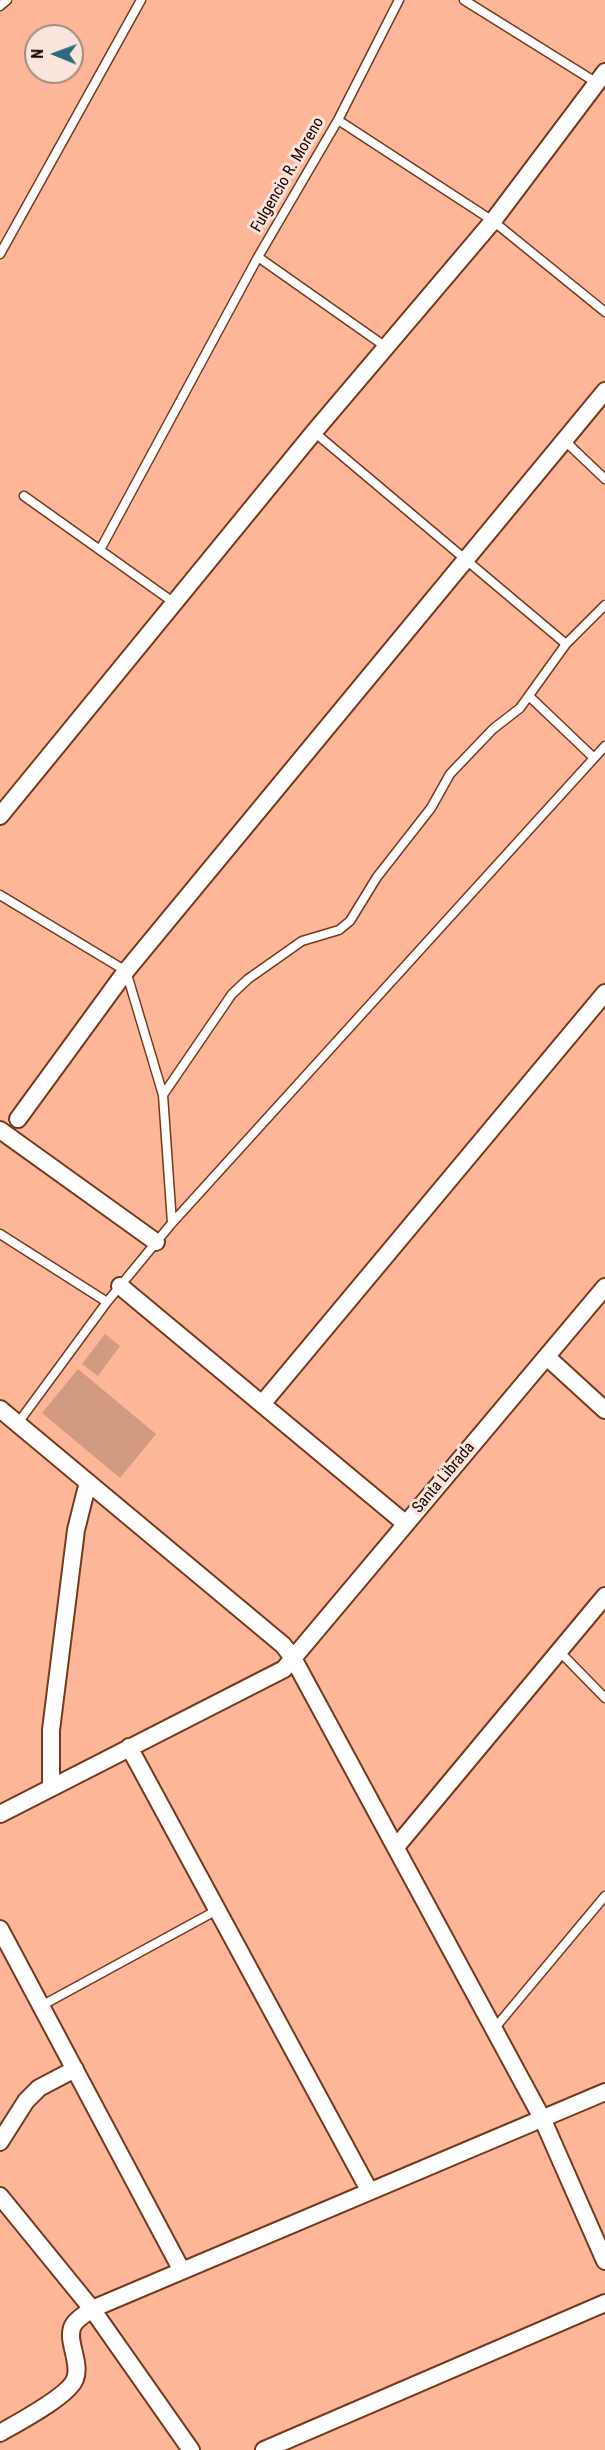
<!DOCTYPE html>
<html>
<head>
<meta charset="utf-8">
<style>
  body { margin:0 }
  #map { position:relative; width:605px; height:2450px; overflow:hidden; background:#fdb697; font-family:"Roboto Condensed",sans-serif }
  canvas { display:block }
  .north { position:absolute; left:24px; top:24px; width:60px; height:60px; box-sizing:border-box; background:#fbe4db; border:2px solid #a18a83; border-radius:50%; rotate:271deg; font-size:16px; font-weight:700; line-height:24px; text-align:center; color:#1b0400 }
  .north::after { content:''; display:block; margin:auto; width:21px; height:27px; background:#2a697e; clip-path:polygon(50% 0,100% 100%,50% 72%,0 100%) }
</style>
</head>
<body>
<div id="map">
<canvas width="605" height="2450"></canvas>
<div class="north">N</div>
</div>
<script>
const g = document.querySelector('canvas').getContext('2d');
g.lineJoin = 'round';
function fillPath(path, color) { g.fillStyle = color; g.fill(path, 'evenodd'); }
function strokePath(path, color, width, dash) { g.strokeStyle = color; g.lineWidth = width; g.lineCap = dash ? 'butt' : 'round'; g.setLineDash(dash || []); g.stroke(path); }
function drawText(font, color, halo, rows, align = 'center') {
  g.font = font + ' "Roboto Condensed",sans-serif'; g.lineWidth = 6; g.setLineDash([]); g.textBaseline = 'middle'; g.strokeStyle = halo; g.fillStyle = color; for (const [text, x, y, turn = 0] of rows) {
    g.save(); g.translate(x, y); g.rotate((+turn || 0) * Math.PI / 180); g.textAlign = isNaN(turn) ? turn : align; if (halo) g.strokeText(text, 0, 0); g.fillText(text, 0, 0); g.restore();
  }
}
fillPath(new Path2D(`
  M105,1334L120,1346L98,1376L82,1364Z
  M78,1369L156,1434L120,1478L42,1413Z`), '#d39a82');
const service = new Path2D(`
  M464,0L597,83
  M0,6L7,0
  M338,120L493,221L605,312
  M0,254L141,0
  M386,347L258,257L338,120L399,0
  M314,432L566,644
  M564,440L605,479
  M24,496L173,602
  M101,548L258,257
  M529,696L594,758
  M0,895L126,971L163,1095L172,1223
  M163,1095L232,994L248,979L302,941L339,930L350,921L377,877L431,808L450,774L493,729L520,708L566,644L605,605
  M0,1234L107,1302
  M18,1423L107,1302L172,1223L605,746
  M558,1650L605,1698
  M41,2006L219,1909
  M494,2029L605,1896`);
const minor = new Path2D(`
  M0,816L314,432L493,221L605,72
  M18,1119L126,971L605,391
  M0,1130L156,1242
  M120,1286L406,1524
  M547,1357L605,1410
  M262,1404L605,993
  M0,1409L283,1645L293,1658L542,2118L605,2261
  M129,1747L369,2190
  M51,1788V1730L76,1530L88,1482
  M0,1814L284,1669L605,1287
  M396,1847L605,1596
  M0,1929L181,2269
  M0,2142L26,2101L39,2088L75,2069
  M0,2196L92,2309L191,2450
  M0,2433C17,2423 69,2396 75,2379C82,2362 64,2338 74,2324C78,2318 87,2313 92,2309L605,2092
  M264,2450L605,2303`);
strokePath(service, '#75391d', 11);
strokePath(minor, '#75391d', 20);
strokePath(service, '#fff', 8);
strokePath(minor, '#fff', 16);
drawText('16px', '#1b0400', '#fbe4db', [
  ["Fulgencio R. Moreno",288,175,-60],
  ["Santa Librada",444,1478,-50]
]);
</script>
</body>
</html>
